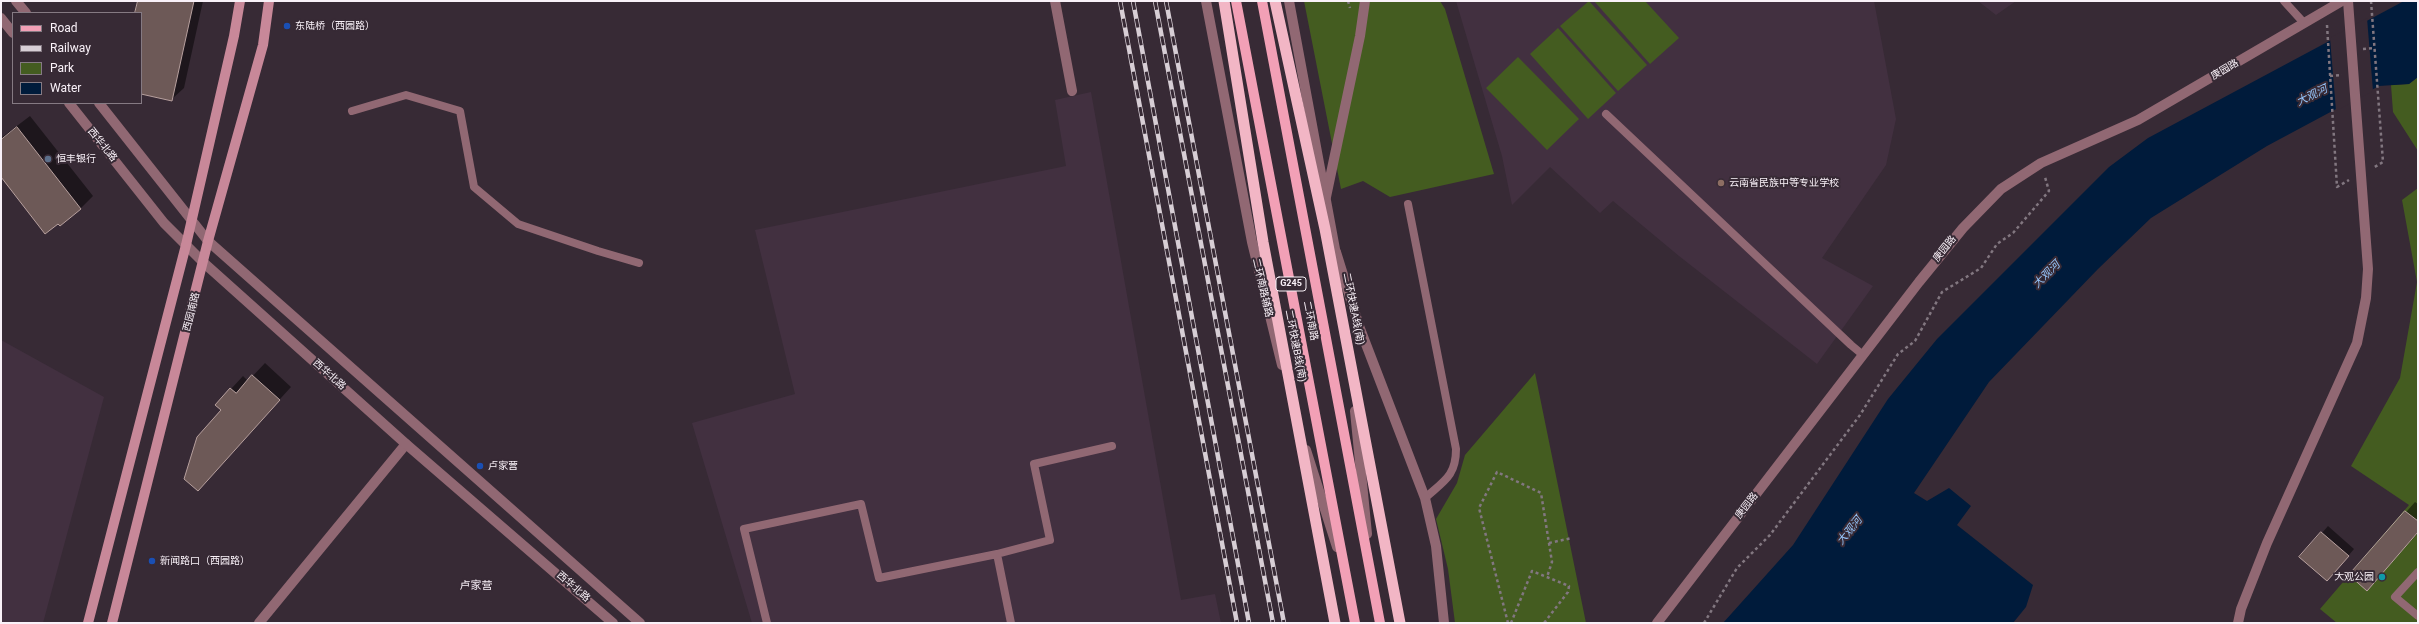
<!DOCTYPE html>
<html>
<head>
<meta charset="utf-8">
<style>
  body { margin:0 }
  #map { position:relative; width:2419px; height:624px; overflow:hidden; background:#372a35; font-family:Roboto,sans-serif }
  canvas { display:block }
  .frame { position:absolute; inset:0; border:2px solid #f9f1f8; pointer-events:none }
  .legend { position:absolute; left:12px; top:12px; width:130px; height:92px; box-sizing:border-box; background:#372a35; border:1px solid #857a83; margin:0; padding:5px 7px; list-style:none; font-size:12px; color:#f9f1f8 }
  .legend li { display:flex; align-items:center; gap:8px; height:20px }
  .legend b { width:20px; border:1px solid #857a83 }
</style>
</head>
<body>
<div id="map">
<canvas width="2419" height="624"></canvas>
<div class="frame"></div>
<ul class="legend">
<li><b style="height:5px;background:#f2a0b6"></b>Road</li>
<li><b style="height:5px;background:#d7ced5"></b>Railway</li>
<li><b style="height:11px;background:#445c20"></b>Park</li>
<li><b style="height:11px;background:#001b3b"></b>Water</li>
</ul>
</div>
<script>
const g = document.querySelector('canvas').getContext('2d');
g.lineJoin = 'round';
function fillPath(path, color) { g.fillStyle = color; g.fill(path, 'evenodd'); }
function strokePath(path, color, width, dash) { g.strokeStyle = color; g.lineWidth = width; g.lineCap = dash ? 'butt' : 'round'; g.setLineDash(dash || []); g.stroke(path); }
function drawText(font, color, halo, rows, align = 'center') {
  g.font = font + ' Roboto,"Noto Sans SC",sans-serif'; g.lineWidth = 4; g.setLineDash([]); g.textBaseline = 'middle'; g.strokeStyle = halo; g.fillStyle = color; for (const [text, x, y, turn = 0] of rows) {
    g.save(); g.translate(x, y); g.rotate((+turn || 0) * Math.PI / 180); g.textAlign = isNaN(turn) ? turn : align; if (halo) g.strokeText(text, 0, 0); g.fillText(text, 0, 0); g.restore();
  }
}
fillPath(new Path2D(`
  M1456,1H1874L1896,119L1886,165L1822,258L1873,286L1817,364L1679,256L1613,201L1600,213L1550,167L1512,205L1502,156Z
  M1978,1H2016L1996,15Z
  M1091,92L1181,600L1215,594L1221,623H752L692,423L795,394L755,230L1066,166L1055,100Z
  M1,340L104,397L43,623H1Z`), '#423040');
fillPath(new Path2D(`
  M1304,1H1440L1445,9L1494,174L1390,197L1363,181L1341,189Z
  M1589,1L1647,65L1618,91L1560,26Z
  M1594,1H1645L1679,38L1650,64Z
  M1558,28L1616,93L1588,119L1530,54Z
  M1518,57L1579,119L1547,150L1486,88Z
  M2418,77V151L2393,112L2391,85L2409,84Z
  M2418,188V623H2337L2320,609L2409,505L2351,466L2400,378L2417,282L2402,200Z
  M1535,373L1586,623H1455L1448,569L1436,519L1457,483L1465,455Z`), '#445c20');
fillPath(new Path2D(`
  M2404,1H2418V77L2409,84L2379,86L2267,146L2151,218L2098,269L1989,382L1914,493L1927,501L1949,488L1971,506L1957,525L2033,585L2026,607L2013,623H1723L1793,545L1888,399L1937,339L2109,167L2148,138Z`), '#001b3b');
fillPath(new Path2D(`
  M2367,18L2373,91L2336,111L2330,38Z`), '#372a35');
fillPath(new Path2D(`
  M139,1H203L184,88L171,100L141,93V13H136Z
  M30,116L93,196L80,209L1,175V138Z
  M265,363L291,387L198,489L231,389L243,376L248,381Z
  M2415,502L2418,504V533L2367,590L2351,575Z
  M2328,526L2354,549L2333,574L2301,557Z`), '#0007');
const building = new Path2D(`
  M138,1H194L172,101L141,94V13H135Z
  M17,127L81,209L60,226L58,224L45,234L1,177V140Z
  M252,375L280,400L198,491L184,479L197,437L221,410L215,405L230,388L236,393Z
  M2405,511L2418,521V532L2367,591L2349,575Z
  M2321,532L2349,556L2327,581L2299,557Z`);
fillPath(building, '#6d5957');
strokePath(building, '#b7a09e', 1);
strokePath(new Path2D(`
  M1348,1L1350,8
  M2371,1L2383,162L2373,168
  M2327,25L2337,187L2349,180
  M2363,49L2375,48
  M2330,76L2342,75
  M1549,543L1572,538
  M1508,623L1479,508L1497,472L1541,493L1552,562L1547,577
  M1511,623L1532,571L1569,586L1568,592L1544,623
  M1704,623L1737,568L1770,535L1860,415L1898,354L1915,341L1942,292L1981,268L1997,244L2013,233L2049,191L2045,177`), '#827780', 2.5, [3, 3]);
strokePath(new Path2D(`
  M2284,1L2304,23
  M352,111L406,95L460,111L474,187L518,224L598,251L639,263
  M1606,114L1851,345L1863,355
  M1408,204L1456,449C1456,476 1444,481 1425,498
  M2418,572L2395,597L2418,616
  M767,623L744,529L861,504L879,578L997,554
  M1011,623L997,554L1050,540L1034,464L1112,446`), '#916873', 8);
strokePath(new Path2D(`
  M1326,197L1360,36L1365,1`), '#916873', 10);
strokePath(new Path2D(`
  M1055,1L1072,91
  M1206,1L1252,242L1282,365
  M1289,1L1337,260
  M1355,411L1367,534
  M1306,450L1337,547
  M259,623L406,444
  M2238,623L2241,609L2267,543L2357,343L2366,298L2368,269L2348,1`), '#916873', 10);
strokePath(new Path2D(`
  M16,1L26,13
  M1,18L13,33
  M69,103L164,223L204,263L406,444L613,623
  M99,103L208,241L640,623
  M1336,252L1359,326L1425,498L1436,546L1444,623
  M1657,623L1919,282L1963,228L2001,189L2041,163L2138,120L2342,1`), '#916873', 10);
strokePath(new Path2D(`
  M88,623L186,245L234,36L240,1
  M112,623L208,241L263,45L269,1`), '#c88899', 10);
strokePath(new Path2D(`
  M1236,1L1355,623
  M1262,1L1380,623`), '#f2a0b6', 10);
const rail = new Path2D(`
  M1120,1L1237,623
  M1133,1L1249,623
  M1155,1L1273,623
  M1166,1L1284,623`);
strokePath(rail, '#d7ced5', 4.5);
strokePath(rail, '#372a35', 3, [9]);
strokePath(new Path2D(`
  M1224,1L1263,242L1335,623
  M1275,1L1325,229L1400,623`), '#f2b6c5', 11);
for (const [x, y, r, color] of [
  [287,26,4,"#1a4fb4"],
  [48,159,4,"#5c6f8a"],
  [1721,183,4,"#8d6e63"],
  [480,466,4,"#1a4fb4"],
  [152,561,4,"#1a4fb4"],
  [2382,577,4,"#0f9aa8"]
]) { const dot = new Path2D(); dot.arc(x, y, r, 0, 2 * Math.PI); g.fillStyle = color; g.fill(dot); strokePath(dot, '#372a35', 1.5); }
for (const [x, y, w] of [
  [1291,284,30]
]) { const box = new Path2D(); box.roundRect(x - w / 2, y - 7, w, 14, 3); g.fillStyle = '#372a35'; g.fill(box); strokePath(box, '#f9f1f8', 1); }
drawText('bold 9px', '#f9f1f8', null, [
  ["G245",1291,284]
]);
drawText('10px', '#f9f1f8', '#372a35', [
  ["东陆桥（西园路）",295,26],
  ["恒丰银行",56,159],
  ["云南省民族中等专业学校",1729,183],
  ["卢家营",488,466],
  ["新闻路口（西园路）",160,561],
  ["大观公园",2374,577,"right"]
], 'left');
drawText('10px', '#f9f1f8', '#372a35', [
  ["庚园路",2225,70,-30],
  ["西华北路",102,145,51],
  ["庚园路",1945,249,-51],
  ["二环南路辅路",1262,288,77],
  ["二环快速A线(南)",1353,309,79],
  ["西园南路",192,312,-76],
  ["二环南路",1310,321,79],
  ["二环快速B线(南)",1295,346,79],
  ["西华北路",329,375,42],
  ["庚园路",1747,506,-52],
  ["西华北路",573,587,41]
]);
drawText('italic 11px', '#94c2f7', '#372a35', [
  ["大观河",2312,96,-26],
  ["大观河",2047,275,-45],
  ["大观河",1850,531,-51]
]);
drawText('11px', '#f9f1f8', '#372a35', [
  ["卢家营",476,586]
]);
</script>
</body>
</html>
